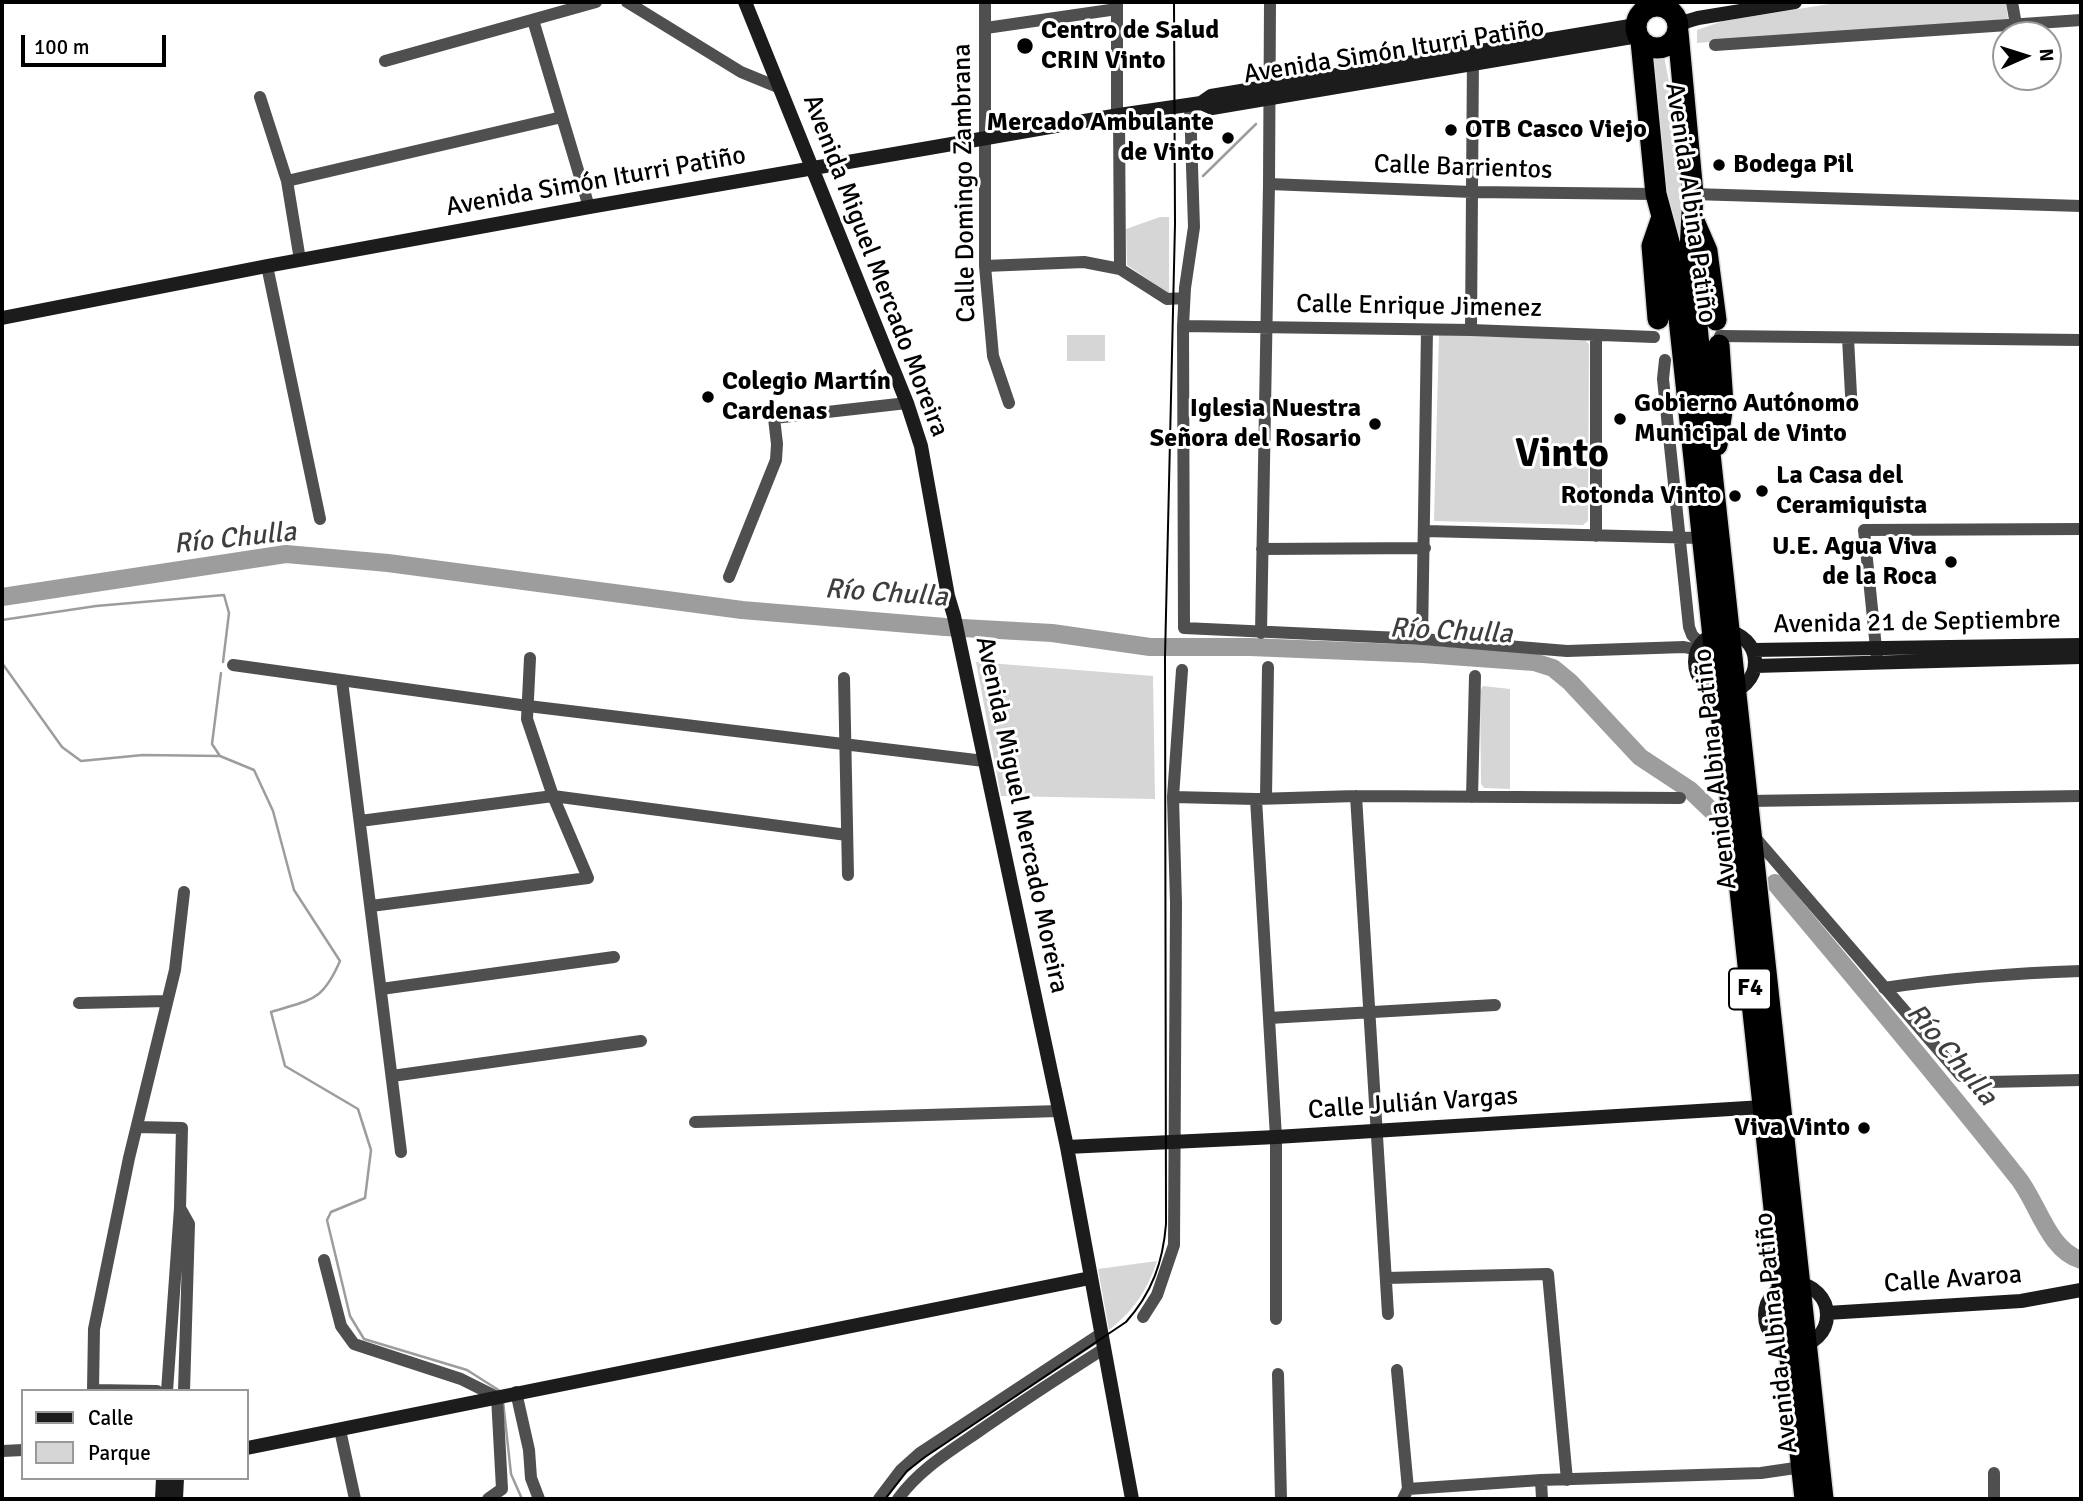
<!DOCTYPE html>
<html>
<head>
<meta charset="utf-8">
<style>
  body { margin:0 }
  #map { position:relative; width:2083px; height:1501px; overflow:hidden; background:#fff; font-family:Signika,sans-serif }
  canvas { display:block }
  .frame { position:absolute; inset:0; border:4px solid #000; pointer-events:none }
  .legend { position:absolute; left:21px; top:1389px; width:228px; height:91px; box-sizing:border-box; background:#fff; border:2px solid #999; margin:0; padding:9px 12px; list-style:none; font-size:21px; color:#000 }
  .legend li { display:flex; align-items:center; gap:14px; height:35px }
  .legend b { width:35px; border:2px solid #999 }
  .north { position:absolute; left:1992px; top:21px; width:70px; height:70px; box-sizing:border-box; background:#fff; border:2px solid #999; border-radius:50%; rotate:87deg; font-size:19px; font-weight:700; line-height:28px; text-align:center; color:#000 }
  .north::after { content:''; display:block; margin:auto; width:24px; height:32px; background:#000; clip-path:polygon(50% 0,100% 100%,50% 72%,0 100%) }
  .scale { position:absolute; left:21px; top:35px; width:145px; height:32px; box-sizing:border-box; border:4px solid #000; border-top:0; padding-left:9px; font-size:21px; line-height:24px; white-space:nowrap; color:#000; -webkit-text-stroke:5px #fff; paint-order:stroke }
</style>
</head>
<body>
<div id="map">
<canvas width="2083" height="1501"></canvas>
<div class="frame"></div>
<ul class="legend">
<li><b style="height:9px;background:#1c1c1c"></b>Calle</li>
<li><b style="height:19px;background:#d6d6d6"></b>Parque</li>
</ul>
<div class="north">N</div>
<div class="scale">100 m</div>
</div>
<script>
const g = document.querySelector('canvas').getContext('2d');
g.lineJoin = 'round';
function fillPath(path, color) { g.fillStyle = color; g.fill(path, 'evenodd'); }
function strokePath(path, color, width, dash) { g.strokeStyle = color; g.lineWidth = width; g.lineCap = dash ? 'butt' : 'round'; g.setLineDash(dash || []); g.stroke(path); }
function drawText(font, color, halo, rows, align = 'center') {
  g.font = font + ' Signika,sans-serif'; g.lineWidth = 6; g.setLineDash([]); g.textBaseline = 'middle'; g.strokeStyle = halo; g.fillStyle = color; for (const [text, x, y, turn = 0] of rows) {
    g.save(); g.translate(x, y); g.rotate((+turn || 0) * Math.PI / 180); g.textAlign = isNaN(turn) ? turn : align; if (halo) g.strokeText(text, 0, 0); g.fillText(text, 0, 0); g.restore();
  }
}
fillPath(new Path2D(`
  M1842,2H2006L2008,19L1697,43V30L1723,21Z
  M1664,56L1677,124L1682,184V255L1664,185L1651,57Z
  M1160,217H1169V294L1127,265L1126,229Z
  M1067,335H1105V361H1067Z
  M1439,335L1584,339L1589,344L1588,521L1583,525L1434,521Z
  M976,662L1153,676L1155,799L1001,796Z
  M1483,686L1510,689V789L1484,788L1481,784L1480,691Z
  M1157,1261C1147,1291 1134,1310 1109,1330L1098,1269Z`), '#d6d6d6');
strokePath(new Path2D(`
  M1203,176L1256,124
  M2,620L96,606L224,595L229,613L223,662
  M2,663L62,747L81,761L143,755L220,756
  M221,673L212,744L220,756L254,770L273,811L294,890L340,961C322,1002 312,999 271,1012L285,1066L358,1109L371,1150L365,1198L331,1212L327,1220L350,1316L364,1339L467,1370L500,1391
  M503,1401L511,1474L522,1499`), '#9d9d9d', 2.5);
strokePath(new Path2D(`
  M2,597L286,554L388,563L742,610L945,627L1052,633L1150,647H1250L1423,654L1534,662L1553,668L1570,682L1640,757L1690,790L1714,813
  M1775,883C1857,981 1939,1078 2018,1178C2038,1203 2048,1250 2081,1260`), '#9d9d9d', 18);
const highway = new Path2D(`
  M1636 27a21 21 0 1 1 42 0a21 21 0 1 1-42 0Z
  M1678,32L1693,194L1690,251L1703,389L1823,1499
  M1641,41L1656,194L1672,253L1805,1499
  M1694,221L1707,251L1716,320
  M1658,319L1652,246L1662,217
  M1717,445L1723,404L1719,345`);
strokePath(highway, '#dbdbdb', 24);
strokePath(new Path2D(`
  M627,2L741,72L780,88
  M985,2V266L993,356L1009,403
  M1117,2V115
  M2012,2L2016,25
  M533,20L589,207
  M986,28L1117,9
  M1715,45L2081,20
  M385,61L596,2
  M260,97L287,181L300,260
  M1190,105L1194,227L1185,288L1183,326L1184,628L1422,639L1567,651L1684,647L1698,650
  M1119,115L1120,269
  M287,181L562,117
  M1269,184L1472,192L1656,194
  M1693,194L2081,206
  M267,266L320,519
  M985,266L1084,262L1120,269L1167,299L1184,298
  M1183,326L1471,330L1654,337
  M1471,330L1473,54
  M1720,336L2081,340
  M1848,338L1851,395
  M1665,360L1663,379L1689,627L1692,635L1701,644
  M1425,531L1701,538
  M1596,536V335
  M1262,549L1425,548
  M729,577L776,460L777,444L774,418L907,403
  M1261,633L1269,184L1270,2
  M1422,639L1427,330
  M1877,658L1864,530L2081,529
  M233,665L528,706L984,761
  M844,678L848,875
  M342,681L401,1152
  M1356,796L1388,1314
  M1173,797L1256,799L1356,796L1680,798
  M1266,797L1268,667
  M1472,797L1475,676
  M1256,799L1276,1137V1319
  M1748,801L2081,796
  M360,821L553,796L847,835
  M1752,834L1961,1076L1987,1082L2081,1080
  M371,906L588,878L553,796L527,719L530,658
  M1884,988C1950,978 2015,973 2081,971
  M381,989L614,957
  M79,1003L167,1001
  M1269,1018L1495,1005
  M392,1076L641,1041
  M695,1122L1059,1111
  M137,1127L182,1128L180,1208L167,1391
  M180,1208L189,1224L184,1391
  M324,1260L341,1326L354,1344L461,1379L497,1397L502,1489L488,1499
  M1386,1278L1548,1274L1567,1480
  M1143,1317L1157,1295L1174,1245L1176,903L1173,797L1182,670
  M1397,1370L1408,1489
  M1278,1374L1281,1499
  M157,1391L93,1390L94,1329L129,1158L175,970L184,892
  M516,1392L529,1450L531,1478L539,1499
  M340,1430L355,1499
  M2,1451L23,1450
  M1541,1480L1542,1499
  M879,1499L901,1470L920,1453L1102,1333
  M898,1499C918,1471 947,1453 975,1434C1018,1404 1061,1376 1105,1348
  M1403,1499L1408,1489L1541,1480L1761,1473L1802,1467
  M1994,1499V1473`), '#4f4f4f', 12);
strokePath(new Path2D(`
  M745,2L907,403L921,446L948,596L954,616L1067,1147L1132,1499
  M1678,24L1698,18L1795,2
  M1201,103L1212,108L1638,36
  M2,318L267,266L589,207L1119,115L1201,103L1211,96L1636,25
  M1695 662a30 30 0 1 1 60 0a30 30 0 1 1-60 0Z
  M1753,650L2081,645
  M1755,666L2081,657
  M1067,1147L1276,1137L1763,1107
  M1765 1315a31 31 0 1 1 62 0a31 31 0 1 1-62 0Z
  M1827,1313L2021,1301L2081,1290
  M247,1448L1090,1278
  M162,1499L163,1478
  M176,1499L177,1478`), '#1c1c1c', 14);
strokePath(highway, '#000', 21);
strokePath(new Path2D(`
  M885,1499L907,1471L925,1457L1126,1322C1152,1293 1163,1262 1166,1224L1165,657L1175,224L1174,2`), '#000', 2);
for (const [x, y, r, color] of [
  [1025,46,9,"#000"],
  [1451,130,7,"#000"],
  [1228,138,7,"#000"],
  [1719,165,7,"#000"],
  [708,397,7,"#000"],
  [1620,419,7,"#000"],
  [1375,424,7,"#000"],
  [1762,491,7,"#000"],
  [1735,496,7,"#000"],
  [1951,562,7,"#000"],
  [1864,1128,7,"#000"]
]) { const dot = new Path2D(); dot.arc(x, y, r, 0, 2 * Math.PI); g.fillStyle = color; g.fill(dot); strokePath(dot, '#fff', 2.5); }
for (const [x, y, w] of [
  [1750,989,42]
]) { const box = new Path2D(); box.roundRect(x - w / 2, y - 20.5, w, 41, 5); g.fillStyle = '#fff'; g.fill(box); strokePath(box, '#000', 2); }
drawText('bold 24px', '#000', null, [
  ["F4",1750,989]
]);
drawText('bold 26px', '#000', '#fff', [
  ["Centro de Salud",1041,31],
  ["CRIN Vinto",1041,61],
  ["Mercado Ambulante",1214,123,"right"],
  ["de Vinto",1214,153,"right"],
  ["OTB Casco Viejo",1465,130],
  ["Bodega Pil",1733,165],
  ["Colegio Martín",722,382],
  ["Cardenas",722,412],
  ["Gobierno Autónomo",1634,404],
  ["Municipal de Vinto",1634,434],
  ["Iglesia Nuestra",1361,409,"right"],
  ["Señora del Rosario",1361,439,"right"],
  ["La Casa del",1776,476],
  ["Ceramiquista",1776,506],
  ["Rotonda Vinto",1721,496,"right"],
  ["U.E. Agua Viva",1937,547,"right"],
  ["de la Roca",1937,577,"right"],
  ["Viva Vinto",1850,1128,"right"]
], 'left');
drawText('26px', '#000', '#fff', [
  ["Avenida Simón Iturri Patiño",1394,52,-9],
  ["Calle Barrientos",1463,168,2],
  ["Avenida Simón Iturri Patiño",596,182,-10],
  ["Calle Domingo Zambrana",965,183,-91],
  ["Avenida Albina Patiño",1690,203,82],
  ["Avenida Miguel Mercado Moreira",875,266,69],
  ["Calle Enrique Jimenez",1419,307,1],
  ["Avenida 21 de Septiembre",1917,623,-1],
  ["Avenida Albina Patiño",1716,769,-96],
  ["Avenida Miguel Mercado Moreira",1021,815,78],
  ["Calle Julián Vargas",1413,1104,-4],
  ["Calle Avaroa",1953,1280,-4],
  ["Avenida Albina Patiño",1777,1333,-96]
]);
drawText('italic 28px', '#3e3e3e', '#fff', [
  ["Río Chulla",235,539,-6],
  ["Río Chulla",886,594,4],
  ["Río Chulla",1451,632,3],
  ["Río Chulla",1951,1055,50]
]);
drawText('bold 40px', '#000', '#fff', [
  ["Vinto",1562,455]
]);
</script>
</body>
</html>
